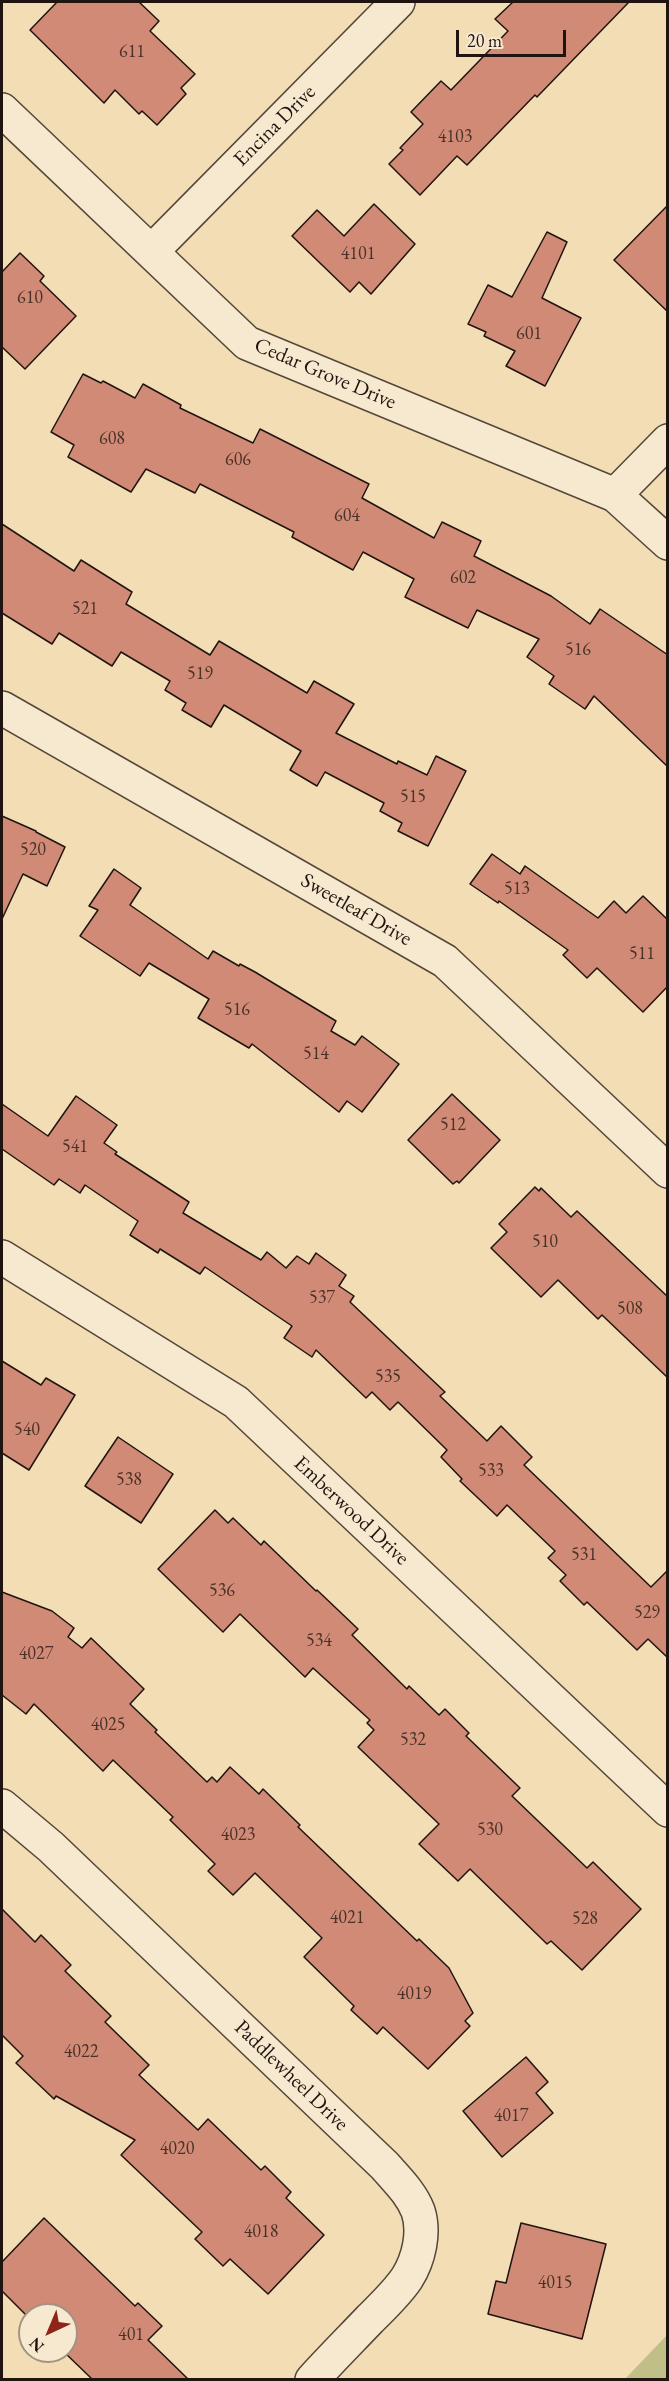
<!DOCTYPE html>
<html>
<head>
<meta charset="utf-8">
<style>
  body { margin:0 }
  #map { position:relative; width:669px; height:2381px; overflow:hidden; background:#f2ddb5; font-family:"EB Garamond",serif }
  canvas { display:block }
  .frame { position:absolute; inset:0; border:3px solid #1f140f; pointer-events:none }
  .north { position:absolute; left:18px; top:2303px; width:60px; height:60px; box-sizing:border-box; background:#f7e9cf; border:2px solid #a19482; border-radius:50%; rotate:224deg; font-size:16px; font-weight:700; line-height:24px; text-align:center; color:#1f140f }
  .north::after { content:''; display:block; margin:auto; width:21px; height:27px; background:#8f2418; clip-path:polygon(50% 0,100% 100%,50% 72%,0 100%) }
  .scale { position:absolute; left:456px; top:30px; width:110px; height:27px; box-sizing:border-box; border:3px solid #1f140f; border-top:0; padding-left:8px; font-size:18px; line-height:21px; white-space:nowrap; color:#1f140f; -webkit-text-stroke:4px #f7e9cf; paint-order:stroke }
</style>
</head>
<body>
<div id="map">
<canvas width="669" height="2381"></canvas>
<div class="frame"></div>
<div class="north">N</div>
<div class="scale">20 m</div>
</div>
<script>
const g = document.querySelector('canvas').getContext('2d');
g.lineJoin = 'round';
function fillPath(path, color) { g.fillStyle = color; g.fill(path, 'evenodd'); }
function strokePath(path, color, width, dash) { g.strokeStyle = color; g.lineWidth = width; g.lineCap = dash ? 'butt' : 'round'; g.setLineDash(dash || []); g.stroke(path); }
function drawText(font, color, halo, rows, align = 'center') {
  g.font = font + ' "EB Garamond",serif'; g.lineWidth = 6; g.setLineDash([]); g.textBaseline = 'middle'; g.strokeStyle = halo; g.fillStyle = color; for (const [text, x, y, turn = 0] of rows) {
    g.save(); g.translate(x, y); g.rotate((+turn || 0) * Math.PI / 180); g.textAlign = isNaN(turn) ? turn : align; if (halo) g.strokeText(text, 0, 0); g.fillText(text, 0, 0); g.restore();
  }
}
fillPath(new Path2D(`
  M667,2335V2379H625Z`), '#c1bf88');
const building = new Path2D(`
  M57,2H139L159,21L150,31L195,74L181,88L186,94L157,125L142,111L139,114L115,90L104,103L30,30Z
  M513,2H629L537,97L535,95L467,165L457,156L420,195L389,164L403,150L400,148L423,124L411,112L441,81L451,90L508,31L495,19Z
  M374,204L415,244L371,294L359,282L350,292L292,236L317,210L344,236Z
  M668,205V312L614,260Z
  M547,232L567,242L542,298L581,318L545,386L506,366L515,351L484,336L486,332L468,324L488,285L512,297Z
  M20,253L44,276L40,281L76,316L25,369L2,347V272Z
  M83,374L101,383L103,381L135,398L143,384L181,405L180,408L253,443L260,429L369,484L362,498L434,538L442,522L481,541L474,556L551,596L590,624L600,609L668,655V767L594,696L585,709L549,684L554,676L527,657L539,639L477,610L468,628L405,597L414,579L363,552L353,570L292,537L294,532L200,484L195,493L146,469L131,492L68,457L74,445L51,432Z
  M2,524L74,571L81,560L132,592L126,604L210,655L219,641L307,693L314,681L354,704L336,733L397,764L398,761L427,775L436,756L466,771L428,846L398,831L402,823L380,811L384,803L325,772L317,786L290,770L301,751L224,705L211,727L182,710L186,703L165,690L170,681L121,652L112,666L59,633L52,644L2,613Z
  M2,816L36,831V832L65,847L47,886L23,874L2,919Z
  M492,854L520,874L525,866L598,918L614,901L626,913L643,896L668,920V986L643,1012L597,968L587,978L563,955L568,950L499,901L498,903L470,884Z
  M114,869L141,888L130,905L208,959L213,951L239,966L240,964L255,972L336,1021L331,1031L355,1045L362,1036L399,1064L362,1112L347,1101L339,1112L252,1044L249,1048L198,1018L209,999L149,963L140,976L80,936L98,910L89,906Z
  M452,1094L500,1140L459,1183L457,1181L453,1184L408,1140Z
  M76,1096L117,1125L104,1143L117,1152L115,1154L189,1202L183,1213L261,1260L267,1252L286,1268L297,1256L309,1264L316,1253L346,1275L339,1286L354,1296L350,1302L445,1392L440,1396L487,1441L501,1426L532,1457L524,1465L651,1587L668,1570V1658L648,1639L637,1650L587,1602L584,1605L560,1581L566,1575L548,1558L555,1551L507,1505L497,1516L460,1481L462,1479L441,1457L447,1450L398,1402L390,1410L372,1392L366,1398L316,1350L312,1357L284,1338L292,1326L205,1267L200,1274L160,1249L158,1253L130,1235L138,1221L85,1185L80,1193L59,1179L54,1185L2,1149V1104L48,1136Z
  M535,1187L539,1191L541,1188L571,1217L577,1211L668,1297V1378L602,1315L598,1319L558,1280L541,1297L491,1248L507,1232L499,1224Z
  M2,1361L41,1385L46,1378L75,1395L29,1470L2,1453Z
  M118,1437L173,1474L141,1523L85,1486Z
  M215,1510L228,1523L233,1518L261,1545L264,1541L316,1591L317,1590L358,1629L352,1635L407,1689L409,1686L439,1715L445,1709L469,1733L466,1736L520,1788L512,1796L587,1868L593,1862L641,1909L582,1970L551,1941L547,1944L470,1869L458,1881L419,1844L439,1824L358,1747L374,1730L367,1723L370,1720L313,1668L305,1677L240,1614L223,1632L158,1569Z
  M2,1592L52,1611L74,1628L68,1637L82,1648L91,1638L144,1689L130,1704L157,1730L155,1732L207,1782L212,1777L217,1782L230,1767L259,1794L263,1789L300,1825L298,1827L417,1941L419,1939L449,1968L473,2013L465,2021L470,2026L428,2069L383,2027L377,2034L351,2010L354,2006L304,1957L322,1938L255,1873L233,1895L208,1871L215,1864L170,1820L173,1817L113,1760L103,1771L34,1704L26,1714L2,1695Z
  M2,1909L35,1942L41,1935L71,1965L65,1971L111,2016L105,2022L149,2065L139,2075L198,2130L208,2119L261,2170L265,2166L291,2192L286,2198L324,2235L268,2294L230,2259L223,2266L195,2239L202,2232L121,2155L135,2140L56,2096L54,2099L16,2063L23,2056L2,2035Z
  M526,2057L548,2082L536,2093L553,2113L502,2157L463,2111Z
  M44,2218L135,2306L138,2303L162,2326L148,2340L188,2379H92L63,2351H66V2315H30V2319L2,2291V2262Z
  M521,2223L606,2244L582,2339L488,2314L496,2281L506,2283Z`);
fillPath(building, '#d08a76');
strokePath(building, '#1f140f', 1.5);
const minor = new Path2D(`
  M2,110L247,343L615,495L668,543
  M152,251L398,2
  M615,495L668,441
  M2,708L445,961L668,1171
  M2,1257L236,1402L668,1810
  M2,1806L51,1847L385,2166C397,2180 411,2193 418,2211C425,2232 419,2259 407,2278C397,2293 383,2306 370,2319C351,2339 331,2359 312,2380`);
strokePath(minor, '#544638', 36);
strokePath(minor, '#f7e9cf', 33);
drawText('18px', '#4b3229', null, [
  ["611",132,52],
  ["4103",455,137],
  ["4101",358,254],
  ["610",30,298],
  ["601",529,334],
  ["608",112,439],
  ["606",238,460],
  ["604",347,516],
  ["602",463,578],
  ["521",85,609],
  ["516",578,650],
  ["519",200,674],
  ["515",413,797],
  ["520",33,850],
  ["513",517,889],
  ["511",642,954],
  ["516",237,1010],
  ["514",316,1054],
  ["512",453,1125],
  ["541",75,1147],
  ["510",545,1242],
  ["537",322,1298],
  ["508",630,1309],
  ["535",388,1377],
  ["540",27,1430],
  ["533",491,1471],
  ["538",129,1480],
  ["531",584,1555],
  ["536",222,1591],
  ["529",647,1613],
  ["534",319,1641],
  ["4027",36,1654],
  ["4025",108,1725],
  ["532",413,1740],
  ["530",490,1830],
  ["4023",238,1835],
  ["4021",347,1918],
  ["528",585,1919],
  ["4019",414,1994],
  ["4022",81,2052],
  ["4017",511,2116],
  ["4020",177,2149],
  ["4018",261,2232],
  ["4015",555,2283],
  ["401",131,2335]
]);
drawText('21px', '#1f140f', '#f7e9cf', [
  ["Encina Drive",275,126,-45],
  ["Cedar Grove Drive",325,374,23],
  ["Sweetleaf Drive",356,910,30],
  ["Emberwood Drive",351,1511,43],
  ["Paddlewheel Drive",291,2076,44]
]);
</script>
</body>
</html>
